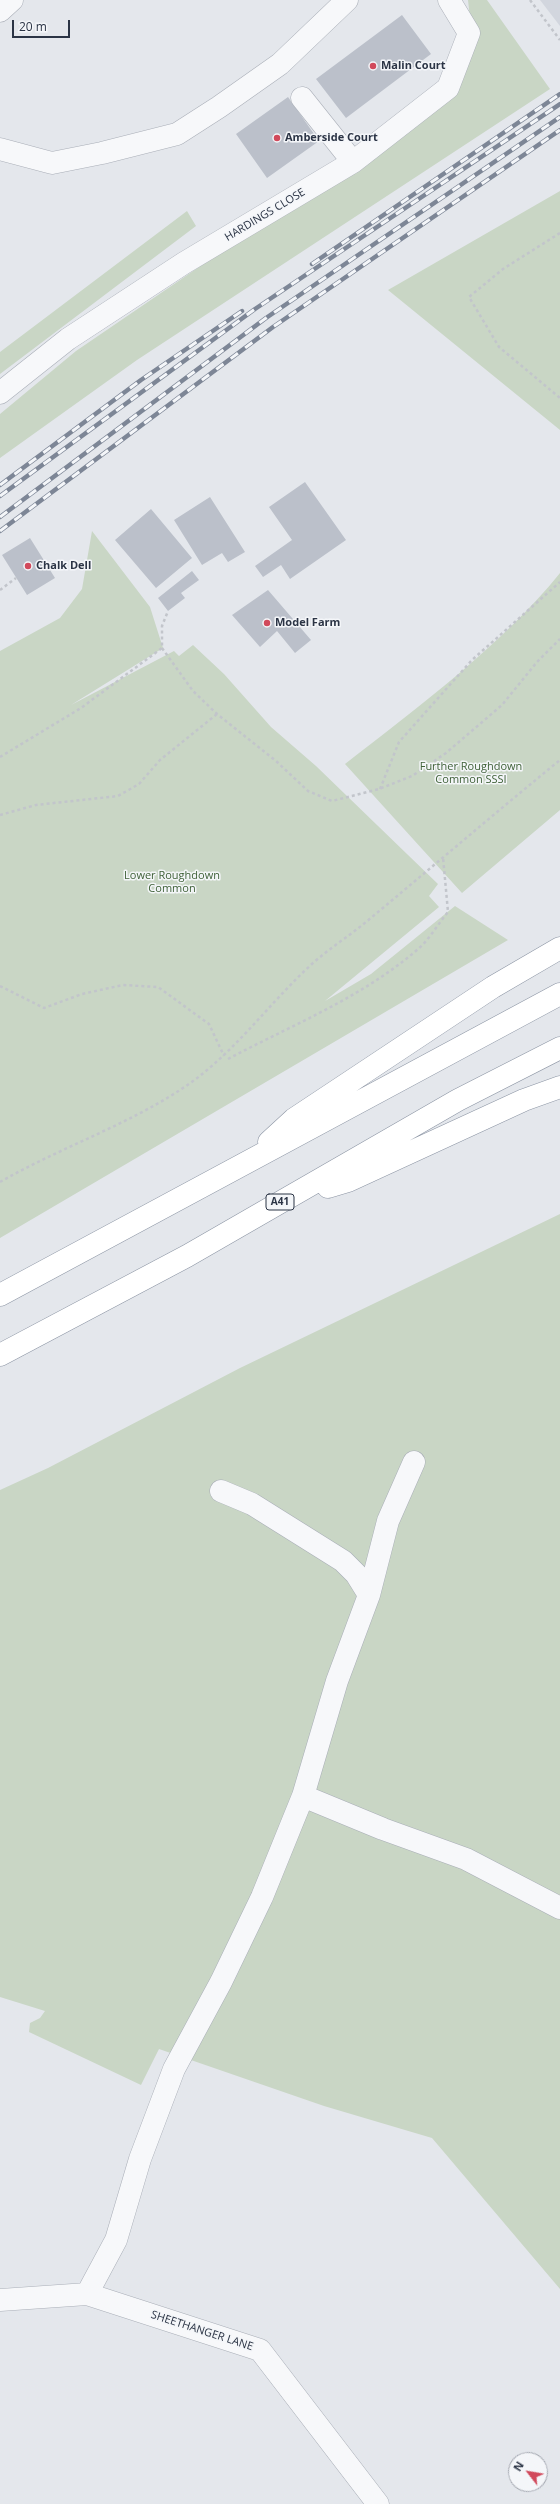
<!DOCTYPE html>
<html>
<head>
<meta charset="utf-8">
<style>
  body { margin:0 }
  #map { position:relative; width:560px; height:2504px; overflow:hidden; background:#e4e7ec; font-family:"Open Sans",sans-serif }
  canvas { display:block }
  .north { position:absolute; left:508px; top:2452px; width:40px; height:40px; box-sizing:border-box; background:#f4f6f9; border:1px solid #a4a8b1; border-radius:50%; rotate:301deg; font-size:11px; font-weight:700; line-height:16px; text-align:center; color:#2b3445 }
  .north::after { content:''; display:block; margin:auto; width:14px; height:18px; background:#d1495b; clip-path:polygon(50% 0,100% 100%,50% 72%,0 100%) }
  .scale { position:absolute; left:12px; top:20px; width:58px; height:18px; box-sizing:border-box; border:2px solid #2b3445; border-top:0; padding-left:5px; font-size:12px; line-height:14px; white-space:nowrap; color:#2b3445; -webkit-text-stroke:3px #f4f6f9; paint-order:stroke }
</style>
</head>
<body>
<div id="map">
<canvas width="560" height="2504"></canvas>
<div class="north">N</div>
<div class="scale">20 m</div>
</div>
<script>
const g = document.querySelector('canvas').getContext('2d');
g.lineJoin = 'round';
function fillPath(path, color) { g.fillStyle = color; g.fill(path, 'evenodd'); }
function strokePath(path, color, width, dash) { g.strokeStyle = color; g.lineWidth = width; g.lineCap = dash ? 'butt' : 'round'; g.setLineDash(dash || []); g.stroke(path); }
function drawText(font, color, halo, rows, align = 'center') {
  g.font = font + ' "Open Sans",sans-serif'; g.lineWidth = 3; g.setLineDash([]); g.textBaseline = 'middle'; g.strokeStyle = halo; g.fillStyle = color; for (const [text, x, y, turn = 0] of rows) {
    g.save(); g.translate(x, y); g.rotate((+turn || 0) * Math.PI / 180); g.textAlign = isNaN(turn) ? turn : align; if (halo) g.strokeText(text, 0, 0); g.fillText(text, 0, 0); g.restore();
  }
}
fillPath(new Path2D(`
  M540,0H560V26Z`), '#d2d6de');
fillPath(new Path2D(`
  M468,0H487L550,89L137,360L0,458V414L76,351L451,95L473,46Z
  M560,191V430L388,290Z
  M187,211L196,226L0,374V352Z
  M92,531L150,607L163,648L71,705L174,651L179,656L193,645L224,674L271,727L316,766L438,884L429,896L439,907L325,1001L371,974L455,906L508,940L0,1238V651L60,618L82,589Z
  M560,573V810L462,893L345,764C418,707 502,645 560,573Z
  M560,1214V2289L432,2138L324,2106L159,2049L141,2085L29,2032L30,2023L40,2018L45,2011L0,1997V1490L48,1468L240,1368Z`), '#c9d6c5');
fillPath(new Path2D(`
  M402,15L431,54L346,118L316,79Z
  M288,97L319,141L267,178L236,134Z
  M305,482L346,540L290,579L281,565L263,577L255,566L292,540L269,507Z
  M210,497L245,552L228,562L222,553L202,565L174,520Z
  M151,509L192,558L156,588L115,540Z
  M30,538L55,578L27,595L2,555Z
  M192,571L199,580L181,593L185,598L168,611L158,598Z
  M268,590L311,640L295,653L277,631L260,647L232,615Z`), '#bbc0ca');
const minor = new Path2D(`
  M0,11L12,0
  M302,98L353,162
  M0,149L52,163L102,153L177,134L219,107L280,64L347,0
  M0,393L68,339L184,263L353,162L448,88L469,33L449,0
  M221,1491L252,1504L343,1561L356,1574L369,1595
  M303,1796L337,1681L369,1595L388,1521L414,1462
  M87,2294L116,2240L140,2159L174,2069L221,1982L262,1897L303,1796L383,1829L466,1859L560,1908
  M0,2300L87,2294L260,2350L378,2504`);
const highway = new Path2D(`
  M269,1142L294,1119L493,987L560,948
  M328,1187L348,1181L524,1100L560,1087
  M0,1295L560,994
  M0,1355L187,1256L458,1100L560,1048`);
strokePath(minor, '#a9aeb7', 23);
strokePath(highway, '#8b94a3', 23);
strokePath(new Path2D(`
  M530,0L560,40
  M560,233L503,269L469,297L499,347L560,398
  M0,590L16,578
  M162,648L193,691L217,714L276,761L308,791L332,801L379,789L412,776L446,753L502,705L537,662L560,639
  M0,757L81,708L162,648V626L168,611
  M380,789L399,742L472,660L560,582
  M0,815L36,805L118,796L139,784L160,760L217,714
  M0,986L44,1008L82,994L123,985L158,987L209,1024L224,1056
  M228,1059C292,1025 361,998 417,950C429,940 438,924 448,912L443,857
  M0,1182C61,1147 131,1124 189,1084C237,1050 270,1002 313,963C330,948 349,936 366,922C431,868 495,813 560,760`), '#c2c5cb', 2.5, [3, 3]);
strokePath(minor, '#f7f8fa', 22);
strokePath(highway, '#fff', 22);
const rail = new Path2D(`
  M312,264L560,94
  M0,485L141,380L242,311
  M0,496L255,309L560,104
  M0,517L266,318L560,117
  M0,531L273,327L560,130`);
strokePath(rail, '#7d8696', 4.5);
strokePath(rail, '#f4f6f9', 3, [9]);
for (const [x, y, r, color] of [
  [373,66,4,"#d1495b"],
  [277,138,4,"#d1495b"],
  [28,566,4,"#d1495b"],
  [267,623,4,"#d1495b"]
]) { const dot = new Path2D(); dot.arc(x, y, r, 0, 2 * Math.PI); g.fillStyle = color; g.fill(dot); strokePath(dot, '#f4f6f9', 1.5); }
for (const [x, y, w] of [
  [280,1202,28]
]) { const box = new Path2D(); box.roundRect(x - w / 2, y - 8, w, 16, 3); g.fillStyle = '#f4f6f9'; g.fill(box); strokePath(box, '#2b3445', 1); }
drawText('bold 10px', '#2b3445', null, [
  ["A41",280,1202]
]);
drawText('bold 11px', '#2b3445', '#f4f6f9', [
  ["Malin Court",381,66],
  ["Amberside Court",285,138],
  ["Chalk Dell",36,566],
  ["Model Farm",275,623]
], 'left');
drawText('11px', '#2b3445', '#f4f6f9', [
  ["HARDINGS CLOSE",265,215,-31],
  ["SHEETHANGER LANE",202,2331,18]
]);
drawText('11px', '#3f6138', '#f4f6f9', [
  ["Further Roughdown",471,767],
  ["Common SSSI",471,780],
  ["Lower Roughdown",172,876],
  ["Common",172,889]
]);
</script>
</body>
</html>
